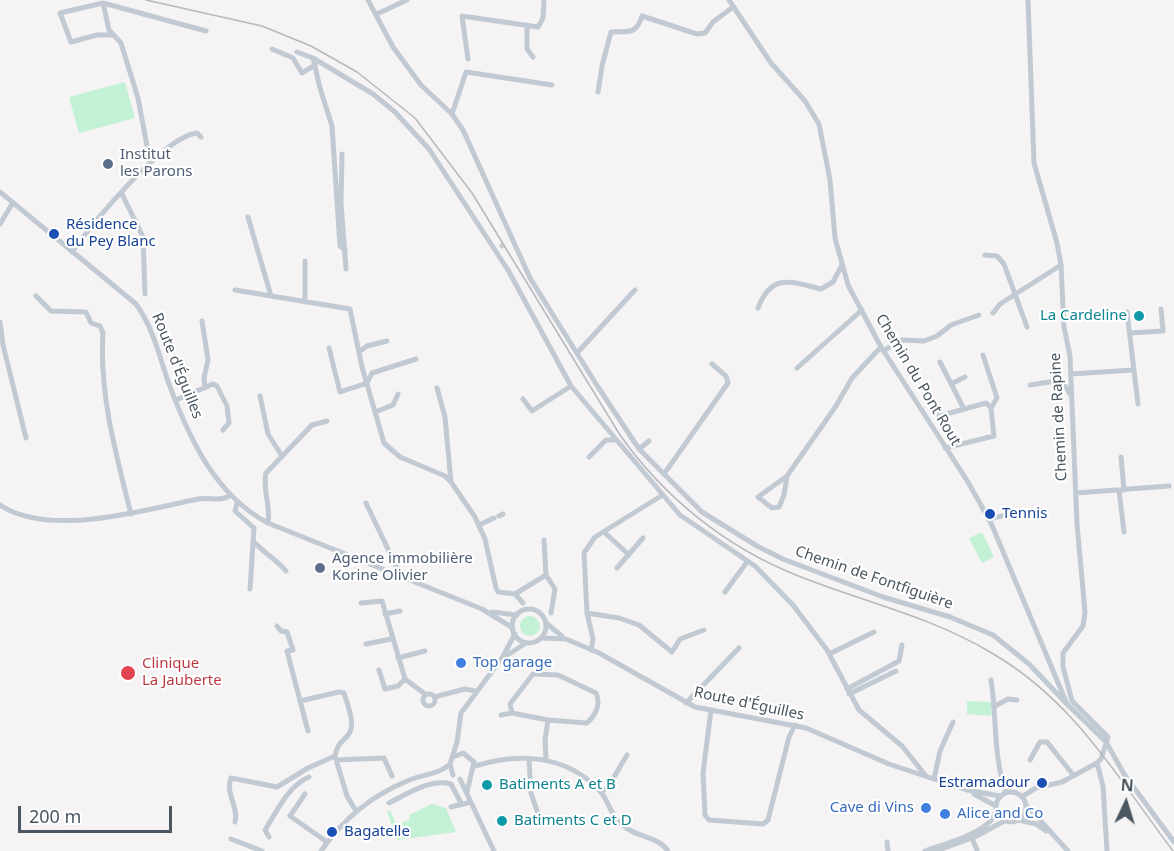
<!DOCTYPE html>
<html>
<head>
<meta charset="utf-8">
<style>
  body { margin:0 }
  #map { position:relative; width:1174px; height:851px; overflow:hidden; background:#f5f3f3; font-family:"Noto Sans",sans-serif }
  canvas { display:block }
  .north { position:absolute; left:1096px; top:773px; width:60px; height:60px; -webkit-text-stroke:4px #fff; paint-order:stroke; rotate:4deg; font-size:16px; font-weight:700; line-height:24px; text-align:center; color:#4a5661 }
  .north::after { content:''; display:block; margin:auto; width:21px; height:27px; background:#4a5661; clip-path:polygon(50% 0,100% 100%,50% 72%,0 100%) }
  .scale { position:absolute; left:18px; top:806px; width:154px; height:27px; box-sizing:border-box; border:3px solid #4a5661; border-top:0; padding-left:8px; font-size:18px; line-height:21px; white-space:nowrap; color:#4a5661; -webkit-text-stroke:4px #fff; paint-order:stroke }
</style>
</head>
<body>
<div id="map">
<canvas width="1174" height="851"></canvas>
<div class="north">N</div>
<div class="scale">200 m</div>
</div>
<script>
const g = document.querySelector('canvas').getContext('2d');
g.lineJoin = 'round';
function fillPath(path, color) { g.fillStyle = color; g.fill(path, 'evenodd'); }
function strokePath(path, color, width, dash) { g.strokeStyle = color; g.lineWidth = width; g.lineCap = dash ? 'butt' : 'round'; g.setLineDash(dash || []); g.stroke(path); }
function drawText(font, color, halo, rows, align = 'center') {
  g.font = font + ' "Noto Sans",sans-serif'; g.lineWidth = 4.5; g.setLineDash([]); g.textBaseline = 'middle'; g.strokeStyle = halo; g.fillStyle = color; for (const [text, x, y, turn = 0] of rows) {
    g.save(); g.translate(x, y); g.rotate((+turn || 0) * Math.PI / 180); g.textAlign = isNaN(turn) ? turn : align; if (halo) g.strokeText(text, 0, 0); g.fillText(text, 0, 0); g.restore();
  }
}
fillPath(new Path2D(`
  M125,82L135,118L79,133L69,97Z
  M982,532L994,557L982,563L969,538Z
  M520 626a10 10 0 1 1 20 0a10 10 0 1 1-20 0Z
  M967,701L992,702L991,716L967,714Z
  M432,804L446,808L456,832L397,840L387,811H390L397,825L410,819L409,815Z`), '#c3f1d5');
strokePath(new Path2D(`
  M500,247L506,243`), '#caccce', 5, [5, 2.5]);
strokePath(new Path2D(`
  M368,0L393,47L421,85L452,114L463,130L530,278L598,387L639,449L702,512L757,546L783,559L883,597L950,617L993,635L1029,664L1067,704
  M729,0L771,63L805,101L819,124L830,180L835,238L848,285L881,347L968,482L991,523L1067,704L1106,742L1124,774L1174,842
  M103,3L206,31
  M377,14L407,0
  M527,25V49L533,57
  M113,35H97L71,42L60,13L103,3L109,30L121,43L138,98L150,162
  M272,49L293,58L302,73L315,65
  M297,52L313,58L373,94L395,112L429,149L508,270L571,386L680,515L755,566L793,605L827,650L859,710L902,746L926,776
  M313,58L320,88L332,126L340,246L345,250
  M468,59L462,16L538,27L543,18L544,0
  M598,92L602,66L611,32C629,31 636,35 642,16L697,34L705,33L713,22L733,7
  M452,114L466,72L552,85
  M342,154L341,203L346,269
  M0,192L136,304C154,329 159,356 169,384C189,438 215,495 268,523L482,609L513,628
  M122,194L143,237L145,294
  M248,217L271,296
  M0,224L12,204
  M72,252C92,224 164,136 197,133L201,137
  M985,255L997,256L1004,264L1027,327
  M235,290L350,309L362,367L384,443L400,457L445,476L451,482L475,517L485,539L496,588L498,592L515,594L523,603
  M36,296L51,311L86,312L91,323L100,326L103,333C99,394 116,454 131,514
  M305,302V261
  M758,308C772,272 791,282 821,289L833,282L842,265
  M1127,312L1138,404
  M993,313L1000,304L1061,265
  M202,321L208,360L204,378L205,388
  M0,322L3,345L26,438
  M1130,333L1163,331L1161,309
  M329,348L340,392L367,383L372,373L416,359
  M883,351L902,340L924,341L937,336L951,325L979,315
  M359,352L367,346L387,341
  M577,353L635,290
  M940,362L964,409
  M797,368L862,310
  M1071,374L1133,370
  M951,384L965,377
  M1030,385L1062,380L1070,394
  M437,388L445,417L451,482
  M260,396L268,434L282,456
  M925,398L939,416L986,403L991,408
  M523,399L532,411L571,386
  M176,400L213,384L217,386L227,406L229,423L223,430
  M375,412L393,405L398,394
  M945,448L994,436L991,408L997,398L983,355
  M639,449L649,441
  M589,457L606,440H616
  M1121,457L1124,490
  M664,474L728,383L726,376L712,364
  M787,476L758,497L772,508L779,507L784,495L787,476L836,406L852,378L881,347
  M1119,490L1124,532
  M1076,493L1169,486
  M237,503L235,511L254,528L250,589
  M366,503L396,566V574
  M0,505C50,538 144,510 198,499C208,497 221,502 229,496
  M499,516L503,514
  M988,519L1021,512
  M268,523C271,505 262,490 266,473L312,425L327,421
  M479,525L494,518
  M604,532L627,553
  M544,540L546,575L555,589L551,613
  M253,541C264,553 277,560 286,571
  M617,568L643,538
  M725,592L747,562
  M515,594L546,575
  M361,603L382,601L405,679L425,694
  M512 626a17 17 0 1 1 34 0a17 17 0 1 1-34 0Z
  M492,612L517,615
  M587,613L619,618L639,625L672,652L680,639L704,630
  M385,614L400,611
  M546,623L562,636
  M277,626L281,631L287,632L293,650L287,651L308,731
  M542,638L566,639L599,653L695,707L806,728L889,764L967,790L1000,796
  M366,644L391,639
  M591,650L593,639L587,613L584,553L595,537L661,496
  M829,654L874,632
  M506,656L526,643
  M398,658L425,651
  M379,670L385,689L398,686L405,679
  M991,680C997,717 993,758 1006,792
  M847,689L899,661L902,645
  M423 700a6 6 0 1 1 12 0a6 6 0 1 1-12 0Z
  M849,694L896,671
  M434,697L465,689L475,691
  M300,701L339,692L344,693C347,703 355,722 350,732C344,743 338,740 335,756
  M686,703L739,648
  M995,706L1008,699L1017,700
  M711,710L703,773L705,815L709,820L763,824L768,820L789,737L795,725
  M501,715L512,713L548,720L587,723C596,715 601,704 596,693L558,675L533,674L510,704L512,713
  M453,757L463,753L474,762L467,792
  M529,759L531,793L539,817
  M546,759L545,740L548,720
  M336,760L384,758L392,776
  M1030,760L1040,742H1047L1074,776
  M1097,763L1103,786L1107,851
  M475,766C519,752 566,755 599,790C610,801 608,814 625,827C637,837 659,837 668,851
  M453,775L450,764L457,742L461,713L502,658L515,634
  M460,779L494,851
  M934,779L940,751L953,722
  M996 807a15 15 0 1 1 30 0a15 15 0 1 1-30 0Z
  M601,792L608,787L627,755
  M305,794L290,816L327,842
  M974,794L996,806
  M1023,796L1036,788L1062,782L1097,763L1101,759L1108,737L1072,701L1063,667V653L1083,626L1085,612L1077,524L1070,356L1064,327L1061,265L1057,243L1034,163L1028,0
  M389,803C407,794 431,778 451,784L461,803
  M1027,806L1068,851
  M451,807L471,802
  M1019,820L1036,824L1046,831
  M235,822C239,807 225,794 231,778L277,787L308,768L335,756L347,796L356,811
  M269,837L265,830C277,811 288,786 309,777
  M972,838L977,850
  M231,839L262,851
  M887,842L888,851
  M321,851C343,819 371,796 407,781C420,775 440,774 450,764
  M925,851C944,844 992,832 996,811
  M936,851L977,836L1004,821`), '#c1cad2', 5);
strokePath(new Path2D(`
  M146,0L262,26L311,46L357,72L415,118L472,193L620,435C664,497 724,546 796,575C860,601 930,616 990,652C1074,700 1117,777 1173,851`), '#b5b8bd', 1.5);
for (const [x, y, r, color] of [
  [108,164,6,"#5c6f8a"],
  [54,234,6,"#1a4fb4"],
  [1139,316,6,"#0f9aa8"],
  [990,514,6,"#1a4fb4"],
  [320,568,6,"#5c6f8a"],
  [461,663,6,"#3f7fe0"],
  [128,673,8,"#e0444e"],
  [1042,783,6,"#1a4fb4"],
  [487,785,6,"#0f9aa8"],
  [926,808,6,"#3f7fe0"],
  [945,814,6,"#3f7fe0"],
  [502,821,6,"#0f9aa8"],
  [332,832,6,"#1a4fb4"]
]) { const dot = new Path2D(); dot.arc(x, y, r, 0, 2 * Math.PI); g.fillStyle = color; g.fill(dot); strokePath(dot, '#fff', 2); }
drawText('15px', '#4e5e75', '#fff', [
  ["Institut",120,155],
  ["les Parons",120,172],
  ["Agence immobilière",332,559],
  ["Korine Olivier",332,576]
], 'left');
drawText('15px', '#164399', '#fff', [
  ["Résidence",66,225],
  ["du Pey Blanc",66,242],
  ["Tennis",1002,514],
  ["Estramadour",1030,783,"right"],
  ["Bagatelle",344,832]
], 'left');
drawText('15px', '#0d838f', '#fff', [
  ["La Cardeline",1127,316,"right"],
  ["Batiments A et B",499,785],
  ["Batiments C et D",514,821]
], 'left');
drawText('15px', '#4a5661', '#fff', [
  ["Route d'Éguilles",177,366,68],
  ["Chemin du Pont Rout",918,380,59],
  ["Chemin de Rapine",1059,417,-93],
  ["Chemin de Fontfiguière",874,578,19],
  ["Route d'Éguilles",749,704,12]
]);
drawText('15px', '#366cbe', '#fff', [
  ["Top garage",473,663],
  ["Cave di Vins",914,808,"right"],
  ["Alice and Co",957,814]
], 'left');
drawText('15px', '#be3a42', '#fff', [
  ["Clinique",142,664],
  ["La Jauberte",142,681]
], 'left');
</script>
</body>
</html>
